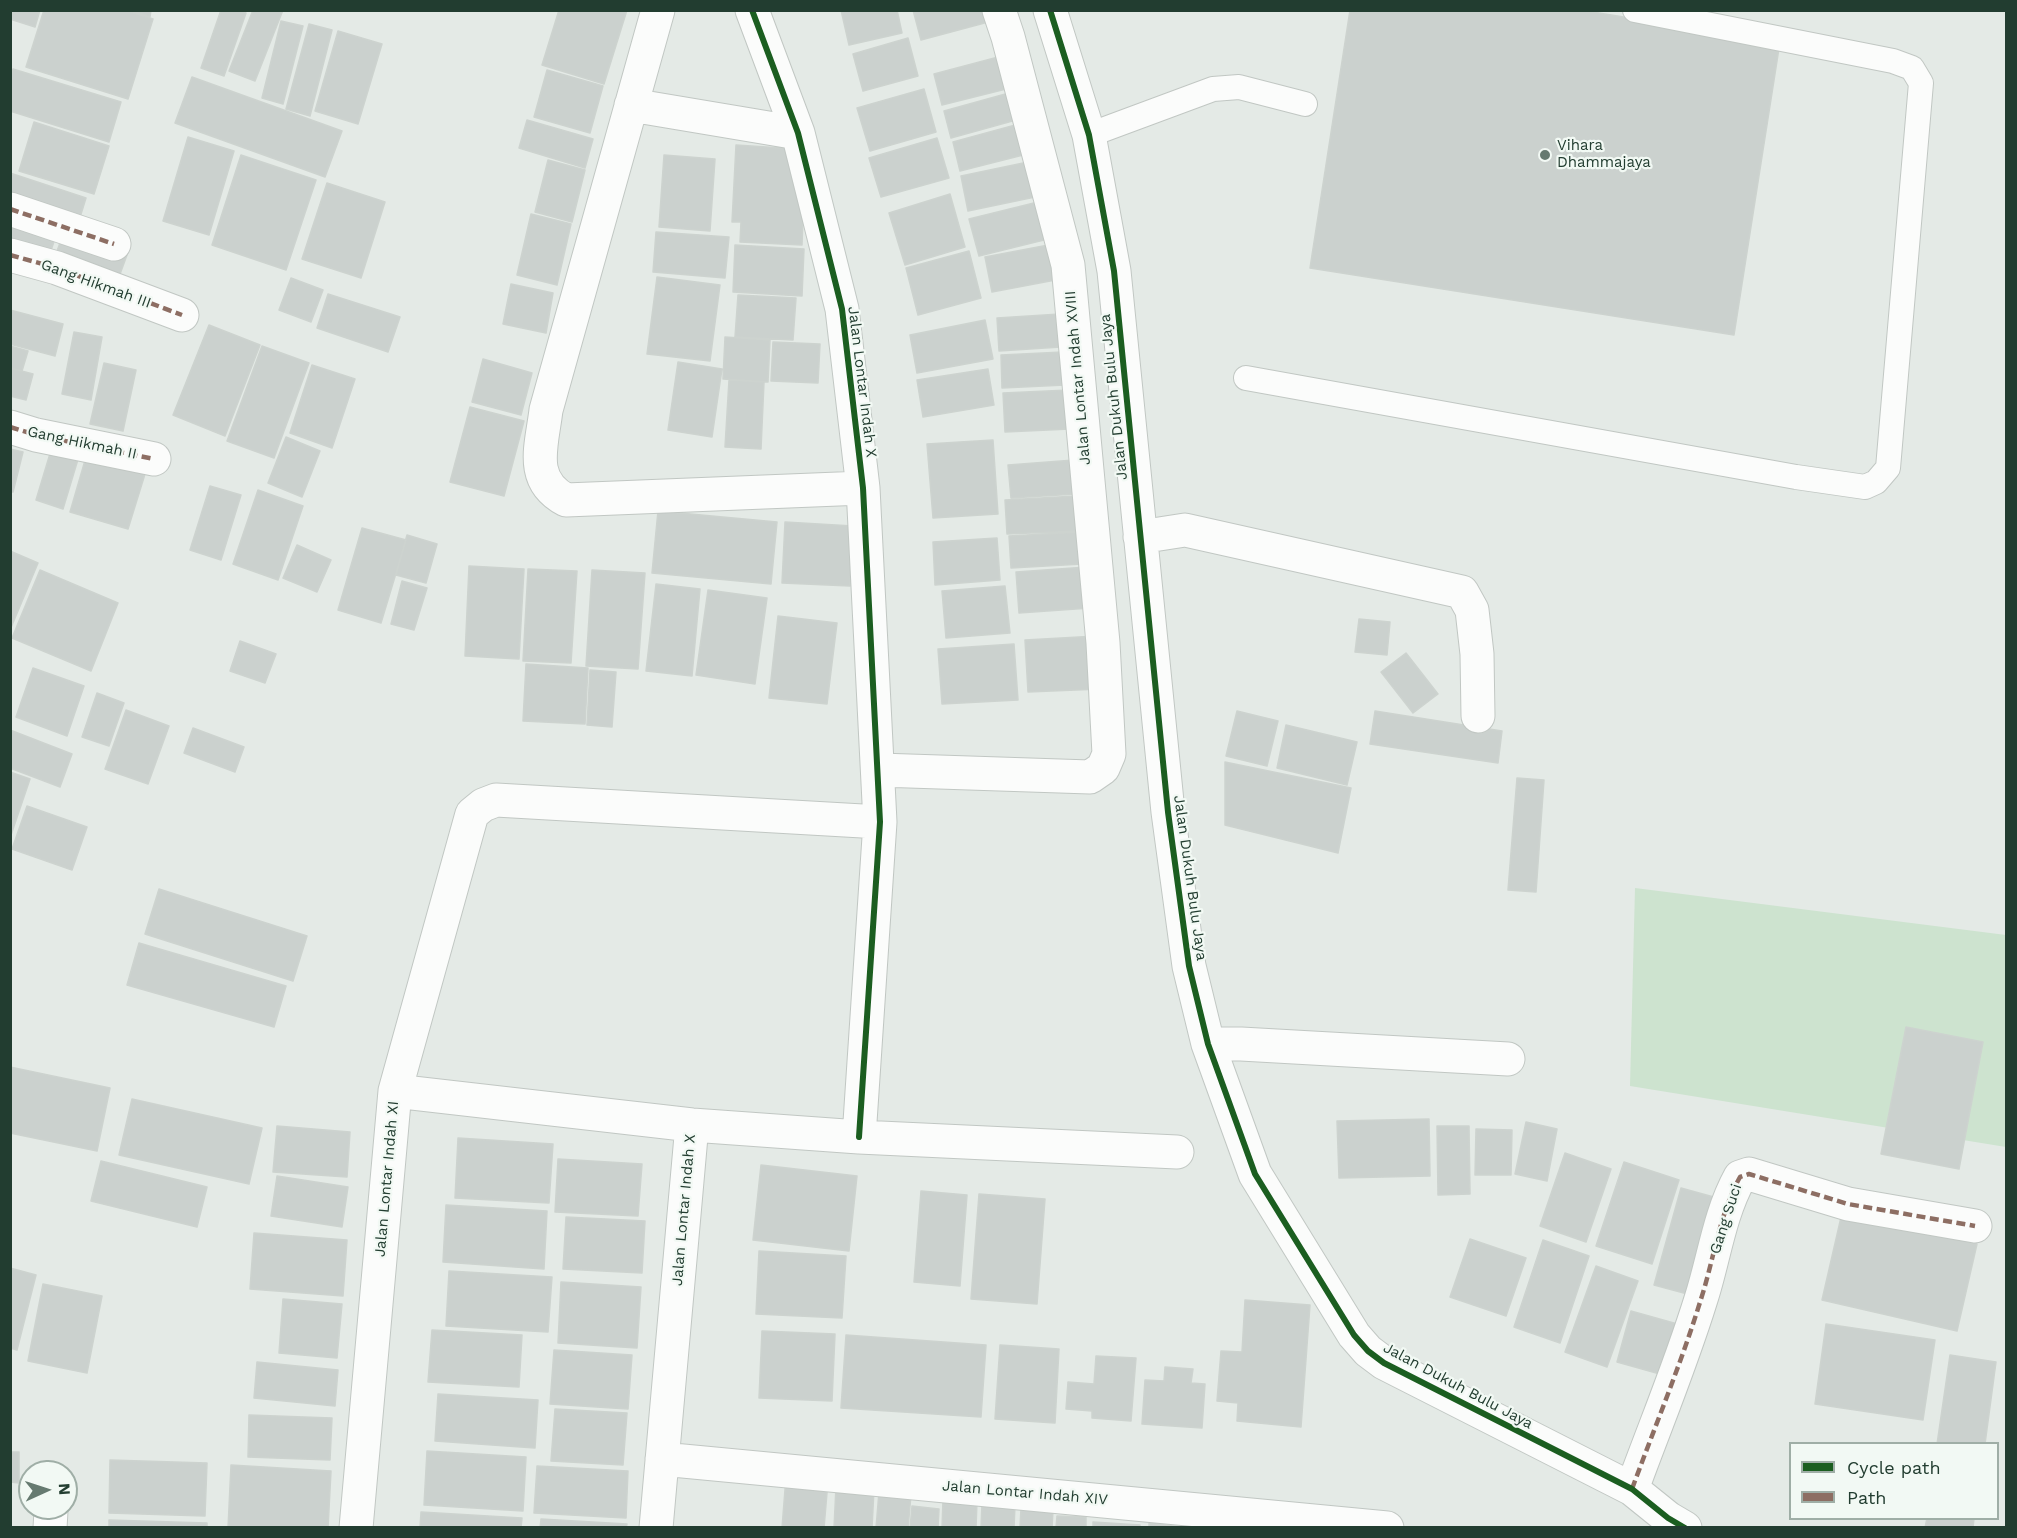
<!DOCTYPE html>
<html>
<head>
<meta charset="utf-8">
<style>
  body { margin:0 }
  #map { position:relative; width:2017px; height:1538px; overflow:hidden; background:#e4eae6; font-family:"Work Sans",sans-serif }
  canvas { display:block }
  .frame { position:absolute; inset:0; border:12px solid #223d30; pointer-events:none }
  .legend { position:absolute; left:1789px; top:1442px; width:210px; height:78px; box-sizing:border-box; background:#f2f9f4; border:2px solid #9faea6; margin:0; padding:8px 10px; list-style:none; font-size:18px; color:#223d30 }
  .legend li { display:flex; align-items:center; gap:12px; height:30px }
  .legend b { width:30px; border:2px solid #9faea6 }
  .north { position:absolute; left:18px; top:1460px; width:60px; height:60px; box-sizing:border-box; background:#f2f9f4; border:2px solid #9faea6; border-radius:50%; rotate:87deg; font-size:16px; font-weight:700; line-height:24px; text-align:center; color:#223d30 }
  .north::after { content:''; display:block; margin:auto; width:21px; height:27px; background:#667a70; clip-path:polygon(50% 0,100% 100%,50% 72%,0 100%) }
</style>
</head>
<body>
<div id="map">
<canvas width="2017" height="1538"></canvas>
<div class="frame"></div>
<ul class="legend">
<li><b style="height:8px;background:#1b5e20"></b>Cycle path</li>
<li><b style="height:8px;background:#8d6e63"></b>Path</li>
</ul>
<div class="north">N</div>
</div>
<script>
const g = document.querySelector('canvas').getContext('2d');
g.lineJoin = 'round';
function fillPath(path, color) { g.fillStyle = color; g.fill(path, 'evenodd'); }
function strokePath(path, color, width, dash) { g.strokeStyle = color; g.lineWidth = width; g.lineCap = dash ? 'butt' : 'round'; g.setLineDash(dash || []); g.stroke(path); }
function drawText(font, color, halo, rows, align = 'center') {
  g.font = font + ' "Work Sans",sans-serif'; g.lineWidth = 4.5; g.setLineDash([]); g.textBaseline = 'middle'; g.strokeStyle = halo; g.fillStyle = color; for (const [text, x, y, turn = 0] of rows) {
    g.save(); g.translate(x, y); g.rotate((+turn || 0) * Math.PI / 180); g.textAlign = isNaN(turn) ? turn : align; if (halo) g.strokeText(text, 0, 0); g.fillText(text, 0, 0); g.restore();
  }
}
fillPath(new Path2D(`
  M1635,888L2006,935V1147L1630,1086Z`), '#cde3cf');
const building = new Path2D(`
  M10,10H40L35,27L10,19Z
  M44,10H126L153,19L128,99L26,67Z
  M131,10H151L150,17Z
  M221,10H240L246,13L224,76L201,68Z
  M253,10H283L255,81L229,71Z
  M559,10H627L604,84L542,65Z
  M841,10H897L902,33L849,45Z
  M913,10H989L992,21L921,40Z
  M1350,10H1580L1780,42L1734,335L1310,268Z
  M281,21L303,26L283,104L262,98Z
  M309,24L332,30L310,116L286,109Z
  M338,31L382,44L358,124L315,111Z
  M908,38L918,76L863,91L853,54Z
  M1002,56L1010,88L942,105L934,74Z
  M13,69L121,102L109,142L10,111V78Z
  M547,70L603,86L590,133L534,117Z
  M192,77L342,131L325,177L175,123Z
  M924,89L936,132L870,151L857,108Z
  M1009,93L1016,120L951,138L944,111Z
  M527,120L593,139L585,168L519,148Z
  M34,122L109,146L94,194L19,171Z
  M1019,124L1027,154L960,171L953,142Z
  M188,137L234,151L209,235L163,221Z
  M937,138L949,178L881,197L869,158Z
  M736,145L797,149L804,190L802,245L740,242L741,222H732Z
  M241,155L316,180L286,270L212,245Z
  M664,155L715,159L710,231L659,227Z
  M548,160L585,170L572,222L535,212Z
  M1028,162L1035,197L968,211L961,176Z
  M10,173L86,198L77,227L10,205Z
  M327,183L385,202L361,278L302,259Z
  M950,194L965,247L905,265L889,213Z
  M1042,201L1052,238L979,256L969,219Z
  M531,214L571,224L557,285L517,275Z
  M10,216L57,232L47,263L10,250Z
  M64,232L127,255L116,285L53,262Z
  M656,232L729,237L725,278L653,272Z
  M1059,243L1066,278L992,292L985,257Z
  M735,245L804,249L802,296L733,292Z
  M969,251L981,298L918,315L906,268Z
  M657,277L720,285L710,361L647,354Z
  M291,278L323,290L311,322L279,310Z
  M511,284L553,293L546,333L503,324Z
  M328,294L400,317L388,352L317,328Z
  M738,295L796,298L793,340L735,337Z
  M10,310L63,324L55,356L10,344Z
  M1060,314L1061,347L999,351L997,318Z
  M985,320L993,359L917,373L910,335Z
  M209,325L260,345L225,436L173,415Z
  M74,332L102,337L91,400L62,394Z
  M725,337L770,340L768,382L723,379Z
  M773,342L820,344L818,383L771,381Z
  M10,346L28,351L22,371L10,368Z
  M262,346L309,363L274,458L227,441Z
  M1063,352L1065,385L1002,388L1001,355Z
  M483,359L532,373L521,415L472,402Z
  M678,362L722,369L712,437L668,430Z
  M104,363L136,370L123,431L90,424Z
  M312,365L355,379L332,448L290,433Z
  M10,368L33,374L26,400L10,396Z
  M988,369L994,405L923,417L917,380Z
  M729,380L764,382L761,449L725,447Z
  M1069,390L1070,429L1005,432L1003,393Z
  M470,407L524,421L504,496L450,482Z
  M286,437L320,451L302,497L268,483Z
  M993,440L998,514L933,518L927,444Z
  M52,447L79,456L63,509L36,500Z
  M10,449L23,452L13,492H10Z
  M86,457L145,474L128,529L70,512Z
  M1074,460L1076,494L1011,498L1008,465Z
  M210,486L241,495L221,560L190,550Z
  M258,490L303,506L278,580L233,564Z
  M1076,496L1078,531L1007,534L1005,500Z
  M658,511L777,522L771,584L652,573Z
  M785,522L853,526L850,586L782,583Z
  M362,528L406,540L381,623L338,610Z
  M1080,532L1082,564L1011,568L1009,536Z
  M407,535L437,544L426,583L396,575Z
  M997,538L1000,580L935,585L933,542Z
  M297,545L331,560L317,592L283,578Z
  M10,551L38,563L10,630Z
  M469,566L524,569L519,659L465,656Z
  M1087,567L1090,608L1019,613L1016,572Z
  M528,569L577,571L571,663L523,661Z
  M40,570L118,603L91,671L12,638Z
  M592,570L645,573L638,669L586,666Z
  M402,581L427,588L414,630L391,624Z
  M656,584L700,589L692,676L646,671Z
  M1005,586L1010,633L946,638L942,591Z
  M708,590L767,598L755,684L696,675Z
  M778,616L837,623L827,704L769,698Z
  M1359,619L1390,622L1387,655L1355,652Z
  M1097,636L1100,689L1028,692L1025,640Z
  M240,641L276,654L265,683L230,671Z
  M1014,644L1018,700L942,704L938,649Z
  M1406,653L1438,694L1413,713L1381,672Z
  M526,664L588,668L585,724L523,721Z
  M33,668L84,686L67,736L16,717Z
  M590,670L616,672L612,727L587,725Z
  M97,693L124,703L109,746L82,737Z
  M126,710L169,726L148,784L105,769Z
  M1237,711L1278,721L1267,766L1226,756Z
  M1375,711L1502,731L1498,763L1370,744Z
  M1286,725L1357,742L1347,785L1277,768Z
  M193,728L244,747L235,772L184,753Z
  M10,730L72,754L60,787L10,768Z
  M1225,762L1351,788L1338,853L1225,825Z
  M10,772L30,779L10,838Z
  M1517,778L1544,780L1536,892L1508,890Z
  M27,806L87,827L72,870L12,849Z
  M159,889L307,936L293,981L145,934Z
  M139,943L286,986L274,1027L127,985Z
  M1906,1027L1983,1042L1959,1169L1881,1154Z
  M10,1067L110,1088L97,1151L10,1133Z
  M132,1099L262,1128L249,1184L119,1155Z
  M1429,1119L1430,1176L1339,1178L1337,1121Z
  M1526,1122L1557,1129L1547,1181L1515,1174Z
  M277,1126L350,1132L347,1177L273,1172Z
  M1437,1126H1469L1470,1194L1438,1195Z
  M1476,1129L1512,1130L1511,1175H1475Z
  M458,1138L553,1144L549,1203L455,1198Z
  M1565,1153L1611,1169L1586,1242L1540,1226Z
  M558,1159L642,1164L638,1216L555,1212Z
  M101,1161L207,1187L197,1227L91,1201Z
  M1624,1162L1679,1180L1652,1264L1596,1246Z
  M761,1165L857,1176L849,1251L753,1240Z
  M277,1176L348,1187L342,1227L271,1216Z
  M1681,1188L1721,1199L1695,1296L1654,1285Z
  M921,1191L967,1195L960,1286L914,1282Z
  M979,1194L1045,1199L1037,1304L971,1299Z
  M446,1205L547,1211L544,1269L443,1262Z
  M1842,1213L1977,1244L1957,1331L1822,1300Z
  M566,1217L645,1221L642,1273L563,1269Z
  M254,1233L347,1240L343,1296L250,1289Z
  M1470,1239L1526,1258L1506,1316L1450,1297Z
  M1543,1240L1589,1256L1560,1343L1514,1327Z
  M759,1251L846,1256L842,1318L756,1314Z
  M1596,1266L1638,1281L1607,1367L1565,1352Z
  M10,1268L36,1275L17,1350L10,1348Z
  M449,1271L552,1277L548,1332L446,1326Z
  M561,1282L641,1287L637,1348L558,1343Z
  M43,1284L102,1296L87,1373L28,1361Z
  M283,1299L342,1304L337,1358L279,1353Z
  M1245,1300L1310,1305L1301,1427L1237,1421L1238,1403L1217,1401L1221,1351L1242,1352Z
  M1631,1311L1681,1325L1667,1376L1617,1362Z
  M1826,1324L1935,1340L1923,1420L1815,1404Z
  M432,1330L522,1335L519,1387L428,1382Z
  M762,1331L835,1334L832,1401L759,1398Z
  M846,1335L986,1345L981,1417L841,1408Z
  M1000,1345L1059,1349L1055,1423L995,1419Z
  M554,1350L632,1355L628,1409L550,1404Z
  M1950,1355L1996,1362L1985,1444H1937Z
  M1096,1356L1136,1358L1131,1421L1092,1418V1411L1066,1409L1068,1382L1094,1384Z
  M257,1362L338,1370L335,1406L254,1398Z
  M1165,1367L1193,1369L1191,1383L1205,1384L1202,1428L1142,1424L1145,1380L1164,1381Z
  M438,1394L538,1400L535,1448L435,1441Z
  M555,1409L627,1413L623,1465L551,1461Z
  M249,1415L332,1418L330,1460L248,1457Z
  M427,1451L526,1457L523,1511L424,1505Z
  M10,1452H19V1483L10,1482Z
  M110,1460L207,1463L205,1516L109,1513Z
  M231,1465L331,1471L328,1528H228Z
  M537,1466L628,1471L626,1518L534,1513Z
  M786,1477L828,1481L824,1528H782Z
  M836,1487L874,1489L872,1528H834Z
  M879,1492L911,1495L908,1528H876Z
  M943,1500L977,1501L976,1528H942Z
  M982,1503L1015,1505L1014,1528H981Z
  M912,1506L939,1509L938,1528H910Z
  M1021,1508L1053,1510L1052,1528H1020Z
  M421,1512L522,1518L521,1528H420Z
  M1057,1516L1086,1517V1528H1056Z
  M1927,1518H1974L1973,1528H1925Z
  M541,1519L627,1524L626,1528H540Z
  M109,1520L207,1523V1528H109Z
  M1093,1522L1140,1525V1528H1093Z
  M1149,1523L1189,1528H1149Z`);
fillPath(building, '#cbd1ce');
strokePath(building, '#cdd3cf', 1.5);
const service = new Path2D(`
  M1089,135L1213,89L1239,87L1305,104
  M1246,378L1796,477L1865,487L1876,482L1888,468L1921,83L1912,68L1893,61L1635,10`);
const minor = new Path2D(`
  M658,10L546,410C542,445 528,480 566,500L863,488
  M752,10L798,133L842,309L863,488L880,822L859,1137
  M1050,10L1089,135L1114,271L1168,812L1189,966L1208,1044L1255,1174L1354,1335L1368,1351L1384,1363L1632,1489L1668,1518L1685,1528
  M631,105L798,133
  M10,209L114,244
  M10,255L57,268L182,315
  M10,427L36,435L154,459
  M1140,537L1185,530L1462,592L1472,610L1477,654L1478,716
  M879,770L1090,777L1103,768L1109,754L1103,643L1068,265L1008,37L999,10
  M1208,1044H1241L1508,1059
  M395,1091L692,1125L859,1137L1177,1152
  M662,1459L1387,1528
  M1632,1489C1655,1426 1681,1364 1701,1299C1714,1259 1719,1215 1740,1177L1749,1174L1848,1204L1975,1226
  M50,1528L51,1511
  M356,1528L395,1091L472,814L483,805L496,800L880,822
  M656,1528L692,1125`);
strokePath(service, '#c1c7c3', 26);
strokePath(minor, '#c1c7c3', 35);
strokePath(service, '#fbfcfb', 24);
strokePath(minor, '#fbfcfb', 33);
strokePath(new Path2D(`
  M10,209L114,244
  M10,255L57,268L182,315
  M10,427L36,435L154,459
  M1632,1489C1655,1426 1681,1364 1701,1299C1714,1259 1719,1215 1740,1177L1749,1174L1848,1204L1975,1226`), '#8d6e63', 4.5, [9, 4.5]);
strokePath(new Path2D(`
  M752,10L798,133L842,309L863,488L880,822L859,1137
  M1050,10L1089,135L1114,271L1168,812L1189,966L1208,1044L1255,1174L1354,1335L1368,1351L1384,1363L1632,1489L1668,1518L1685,1528`), '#1b5e20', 6);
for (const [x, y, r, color] of [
  [1545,155,6,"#667a70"]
]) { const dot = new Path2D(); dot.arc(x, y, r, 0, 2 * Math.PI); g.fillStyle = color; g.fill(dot); strokePath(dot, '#f2f9f4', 2); }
drawText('15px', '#223d30', '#f2f9f4', [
  ["Vihara",1557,146],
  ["Dhammajaya",1557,163]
], 'left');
drawText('15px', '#223d30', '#f2f9f4', [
  ["Gang Hikmah III",96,284,20],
  ["Jalan Lontar Indah XVIII",1078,378,-95],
  ["Jalan Lontar Indah X",862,382,83],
  ["Jalan Dukuh Bulu Jaya",1114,397,-96],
  ["Gang Hikmah II",82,443,12],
  ["Jalan Dukuh Bulu Jaya",1190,878,82],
  ["Jalan Lontar Indah XI",387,1179,-85],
  ["Jalan Lontar Indah X",684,1210,-85],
  ["Gang Suci",1726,1219,-72],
  ["Jalan Dukuh Bulu Jaya",1458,1386,28],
  ["Jalan Lontar Indah XIV",1025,1493,5]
]);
</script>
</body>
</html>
